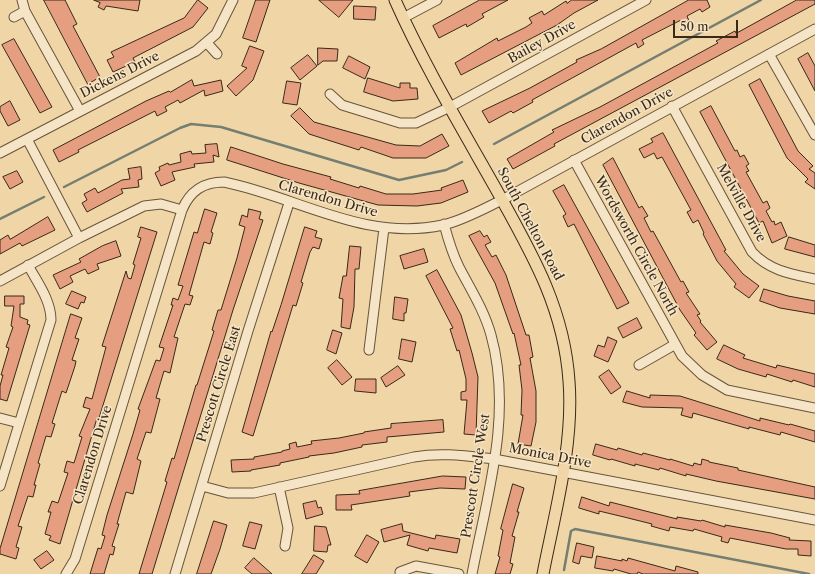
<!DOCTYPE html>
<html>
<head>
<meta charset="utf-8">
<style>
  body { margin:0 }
  #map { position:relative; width:815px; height:574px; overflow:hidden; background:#f0d6a6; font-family:"Libre Caslon Text",serif }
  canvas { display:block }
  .scale { position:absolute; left:673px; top:20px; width:65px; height:18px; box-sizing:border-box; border:2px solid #392917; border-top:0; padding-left:5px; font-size:12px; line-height:14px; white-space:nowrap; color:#392917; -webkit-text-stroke:3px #f5e4c5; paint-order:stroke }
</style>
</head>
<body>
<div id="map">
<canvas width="815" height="574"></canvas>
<div class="scale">50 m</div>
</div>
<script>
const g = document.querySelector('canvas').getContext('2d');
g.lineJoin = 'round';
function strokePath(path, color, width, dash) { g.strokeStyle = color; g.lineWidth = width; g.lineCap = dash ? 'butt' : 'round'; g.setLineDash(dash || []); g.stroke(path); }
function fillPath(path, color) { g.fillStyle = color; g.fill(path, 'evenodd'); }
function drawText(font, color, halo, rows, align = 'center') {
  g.font = font + ' "Libre Caslon Text",serif'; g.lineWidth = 3; g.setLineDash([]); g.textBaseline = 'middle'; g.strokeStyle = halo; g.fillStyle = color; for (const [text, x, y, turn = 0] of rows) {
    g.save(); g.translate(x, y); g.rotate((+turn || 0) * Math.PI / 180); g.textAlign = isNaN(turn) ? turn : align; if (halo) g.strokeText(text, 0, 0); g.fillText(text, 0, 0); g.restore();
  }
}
strokePath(new Path2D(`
  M494,144L761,0
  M64,187L180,128L191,124L221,127L399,180L446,170L462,162
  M0,219L44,197
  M564,570L571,531L575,529L809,574`), '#757e73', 2.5);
const building = new Path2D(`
  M44,0H65L77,24L73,26L100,77L88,84Z
  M94,0H140L138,11L106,6L104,10L98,7L100,3Z
  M198,0L208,8L193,27L133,58L135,62L113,72L107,60L114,57L111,52L184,18Z
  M256,0H270L256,42L243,38Z
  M319,0H353L339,17Z
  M480,0H508L482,14L484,17L467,27L466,24L439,38L433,26Z
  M572,0H598L574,13L557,25L461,75L455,63L497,38L498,41L526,27L532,23L529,18L542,11L544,15L566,1L567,3Z
  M689,0H707L710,7L702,12L700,9L687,16L689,21L683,24L681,20L642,40L644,44L638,48L636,43L532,100L533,102L513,113L511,111L489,123L482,111L530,88L577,62L576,60L601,49Z
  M797,0H815V4L554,144L555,146L513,169L507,159L554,132L552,130L600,107L718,43L716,41L735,31L736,33Z
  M354,6L376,7L375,20L354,19Z
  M14,39L52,107L40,113L2,45Z
  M250,46L264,51L253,80L236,96L227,86L247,68L242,66Z
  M318,48L338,49L337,61H323L318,65Z
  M808,53L815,66V91L798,59Z
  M308,55L317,66L300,80L291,68Z
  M349,56L370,67L365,79L343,68Z
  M368,78L400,88V83H410V88H417L418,99L393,101L364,92Z
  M760,79L798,151L813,166L809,169L815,173V189L805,182L808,179L787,158L749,85Z
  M192,80L194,86L221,80L223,91L205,96L204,90L180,103L178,100L165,107L167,111L157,116L155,111L78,150L79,152L59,162L53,150L146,101L169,91L170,92Z
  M287,81L301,83L297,105L283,103Z
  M10,101L20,120L8,126L0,111V107Z
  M711,106L735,151L737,150L740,157L744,155L749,164L746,166L749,171L746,172L763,203L767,201L770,208L766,211L772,222L774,221L775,225L781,222L787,236L772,243L763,221L759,223L700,112Z
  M300,108L314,122L396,145L420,146L442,134L449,146L426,158H393L361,147L359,150L309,134L291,116Z
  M663,133L726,250L724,251L743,274L759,286L749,298L734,287L736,284L717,261L703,234L704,233L698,220L693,223L687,212L691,210L662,157L657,159L654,153L644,158L639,149L653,142L651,139Z
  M217,144L219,157L213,155L214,162L194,164L195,167L172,172L175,180L161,186L155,173L160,170L159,167L168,163L169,165L181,162L180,154L191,151L192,154L206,153L205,145Z
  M231,147L283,164L331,177L330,179L359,188L360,186L386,194H413L442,190L441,188L463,180L468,192L441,203L417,206L378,205L299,183L227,160Z
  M613,158L639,208L642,206L648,216L644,218L651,232L653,231L681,282L683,281L689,292L686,293L700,314L697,315L701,321L700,322L717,342L707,350L694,335L696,333L680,310L603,165Z
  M141,167L142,179L138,180L139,187L121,189L123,193L87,212L82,203L87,200L84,194L95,188L98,193L122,180L130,179L128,169Z
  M17,171L23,182L10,189L3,177Z
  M564,185L629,303L617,309L574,224L568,227L563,216L566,214L553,191Z
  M205,209L217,213L211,232L213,233L210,244L204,242L189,295L193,296L190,305L185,304L174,337L178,338L170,373L164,371L156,398L160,399L151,433L146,432L137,459L141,461L133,494L126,492L117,524H119L112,546L115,547L113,555L110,554L104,574H90L98,548L101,549L105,536L102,535L107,515L133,434L140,410L138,409L156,360L160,361L164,348L159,347L173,305H171L173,298L178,300L183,286L178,285L194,232L197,233Z
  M249,209L261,212L259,219L263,220L233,310L152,574H139L167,482L165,481L172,458L174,459L196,385H197L214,331L212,330L218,310H221L237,258L245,227L239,225L242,215L247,217Z
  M48,217L55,230L22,246L20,243L0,254V240L8,235L10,239Z
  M141,227L157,232L99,418H97L60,544L49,540L51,536L45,534L51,512H48L52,501L58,503L68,473L64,472L67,461L74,463L82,437L79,436L90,409L83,407L86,397L92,399L106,347L102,346L126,271L128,278L131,279L135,265L133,264L141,238L138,237Z
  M305,227L317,231L315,237L322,239L319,249L313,247L310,252L301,282L303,283L296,306L293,305L253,436L242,432L271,331L272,332L281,305Z
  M480,231L484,237L487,235L491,242L485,245L492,257L496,255L506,275L526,335H529L533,357L530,358L536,391V422L531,446L518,444L523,415H521L522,390L519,365H521L514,333L513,334L495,283L469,236Z
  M789,237L815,245V257L785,249Z
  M116,241L121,256L97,264L99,269L88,274L85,269L70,276L73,282L60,289L53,275L81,262L79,259L102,246Z
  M350,246L361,247L359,269H355L354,307L350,329L341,327L343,299L339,298L343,276H346Z
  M424,249L428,262L404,269L400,256Z
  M437,270L461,315L472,353L478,377L476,435L464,434L467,400H461V392L466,391V379L459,350L457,351L450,329L453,328L426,276Z
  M764,289L788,296L815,301V314L780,308L760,301Z
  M72,291L86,297L84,303L81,302L78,309L66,304Z
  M5,296H24V304H20V317L28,320L27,324L30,325L7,401L0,399V386L3,375H1L9,348L6,347L13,327L11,326L14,306H5Z
  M395,297L408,299L406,313H404V321L393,319Z
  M71,314L82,318L75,338L79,339L72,360L76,361L75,366L66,393L62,391L52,423L55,424L51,437L46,436L38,463L40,464L34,485H36L33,497L28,496L18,526L22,527L16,547L19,548L16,559L0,554V549Z
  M637,318L642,328L623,338L618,328Z
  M333,330L342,333L336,354L327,350Z
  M608,337L617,341L608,362L594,356L598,345L604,347Z
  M402,339L416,342L412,362L399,359Z
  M724,345L745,355L743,358L776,368L777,365L815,374V387L793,380L792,382L767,374L766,377L738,369L717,359Z
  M337,360L352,377L342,385L328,368Z
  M398,366L405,375L386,387L381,378Z
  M609,370L621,387L611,394L599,377Z
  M356,379H376V393L355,391Z
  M627,391L650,398V395L680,396L760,421V418L789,425L790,424L815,431V442L781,432L780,435L749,427V429L693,413L692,418L681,415L683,408L642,407L623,402Z
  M443,420L444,432L387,437V442L362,445V447L334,453L309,456V457L280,463V465L251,470V471L232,472L231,460L254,459V457L282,452V451L290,449L289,444L296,442L297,447L312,444L311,441L339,438L364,433V432L391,428V424Z
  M596,444L617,450L618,448L642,455L643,453L670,460V459L693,466L694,463L701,465L702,459L709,461V462L738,468V470L815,487V499L716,481L686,474V476L660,468L659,470L635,464V466L611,459L610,460L593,455Z
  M443,476L466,477L465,489L440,488L409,492L410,496L351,505L352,510H336V495L360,494L359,491Z
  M513,484L524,488L517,512H519L512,536L515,537L510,563L513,564L510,574H495L500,557L498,556L503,530L501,529Z
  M582,497L609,506L610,502L677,519V517L701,521L702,520L725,527V525L771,533L790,538L789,540L811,541V556L798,555V549H786L730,538L728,543L721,541L722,537L694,529L693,531L670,527L669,531L651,526L652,524L624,517L599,511V514L579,508Z
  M316,501L318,508L321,507L323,514L306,519L303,504Z
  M214,521L227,525L220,549L211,574H197Z
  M250,522L262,525L255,549L243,546Z
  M402,524L403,531L435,539L436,535L460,539L457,553L429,548L428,551L407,545L410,535L384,542L381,530Z
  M315,526L326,527L331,545H328L327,552L314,551Z
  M367,535L379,542L367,563L355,556Z
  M577,543L594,547L592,558L581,556L579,564L573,562Z
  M47,551L54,560L41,569L34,560Z
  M314,555L324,561L316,574H302Z
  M597,556L622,561V559L627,561L628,558L675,571L676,566L698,572V574H643L638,572L637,574H631L614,569L613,571L595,568Z
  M254,558L272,574H252L245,568Z`);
fillPath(building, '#e69e81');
strokePath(building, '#392917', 1);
const minor = new Path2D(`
  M22,0L25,11L80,111
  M14,17L25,11
  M403,18L437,0
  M207,43L217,54
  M769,54L815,135
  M330,94L342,105L400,123H416L450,107L646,0
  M672,106L752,252C770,271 791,274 815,279
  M27,139L79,238
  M0,153L196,51L216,34L233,0
  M574,160L682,356L702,375L727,390L815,408
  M444,224C448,239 452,253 459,267C471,290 484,310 491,335C513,414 487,496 472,574
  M0,281L79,238L144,206L161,204L182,210
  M369,350L384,228
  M639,365L674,345
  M0,418L19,423
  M0,486L51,320C51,300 37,282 28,265
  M202,486L228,493H254L414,457C441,452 467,456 494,459L815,520
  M279,487L288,528L285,546
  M400,572L416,566L459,574
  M66,574L75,559L182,210C190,191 203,182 224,182C298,197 364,242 443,225C464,220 483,209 502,200L815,29
  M175,574L248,331L289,203`);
const major = new Path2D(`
  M395,0C424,65 461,127 496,189C531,252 564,307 569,381C574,444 555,512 543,574`);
strokePath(minor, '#67543b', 11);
strokePath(major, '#392917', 13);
strokePath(minor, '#f5e4c5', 9);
strokePath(major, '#f0d6a6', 11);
drawText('13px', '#392917', '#f5e4c5', [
  ["Bailey Drive",542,42,-29],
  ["Dickens Drive",120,75,-27],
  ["Clarendon Drive",627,116,-29],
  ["Clarendon Drive",328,199,16],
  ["Melville Drive",741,203,61],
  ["South Chelton Road",530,224,62],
  ["Wordsworth Circle North",636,246,61],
  ["Prescott Circle East",219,384,-73],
  ["Clarendon Drive",93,455,-73],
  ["Monica Drive",550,456,11],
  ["Prescott Circle West",476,476,-81]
]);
</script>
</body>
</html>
